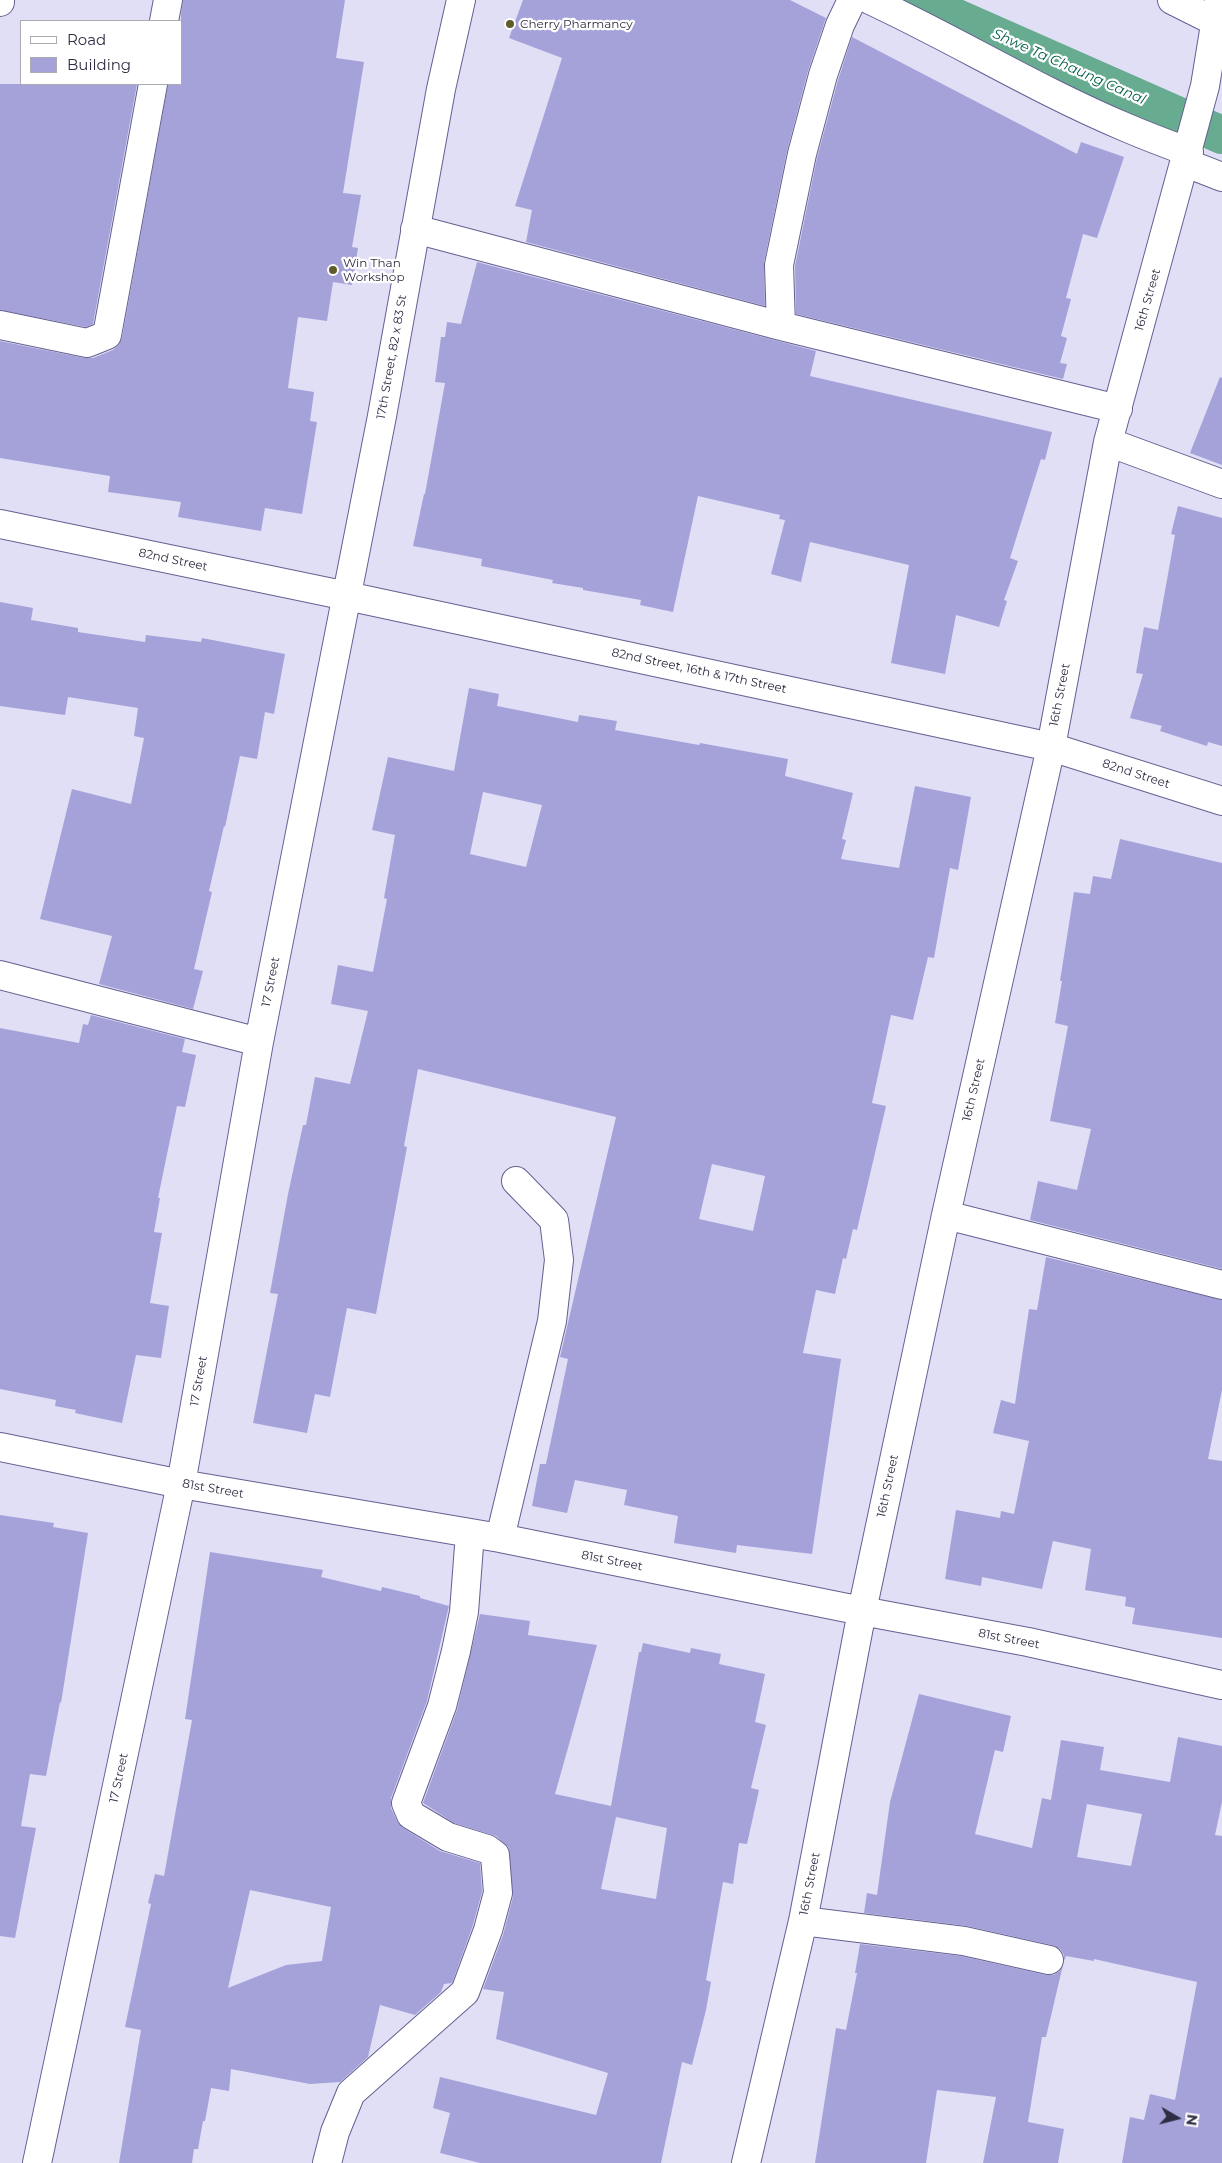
<!DOCTYPE html>
<html>
<head>
<meta charset="utf-8">
<style>
  body { margin:0 }
  #map { position:relative; width:1222px; height:2163px; overflow:hidden; background:#e0dff6; font-family:Montserrat,sans-serif }
  canvas { display:block }
  .legend { position:absolute; left:20px; top:20px; width:162px; height:65px; box-sizing:border-box; background:#fff; border:1px solid #acabb4; margin:0; padding:6px 9px; list-style:none; font-size:15px; color:#2f2d43 }
  .legend li { display:flex; align-items:center; gap:10px; height:25px }
  .legend b { width:25px; border:1px solid #acabb4 }
  .north { position:absolute; left:1152px; top:2093px; width:50px; height:50px; -webkit-text-stroke:4px #fff; paint-order:stroke; rotate:98deg; font-size:14px; font-weight:700; line-height:20px; text-align:center; color:#2f2d43 }
  .north::after { content:''; display:block; margin:auto; width:18px; height:22px; background:#2f2d43; clip-path:polygon(50% 0,100% 100%,50% 72%,0 100%) }
</style>
</head>
<body>
<div id="map">
<canvas width="1222" height="2163"></canvas>
<ul class="legend">
<li><b style="height:6px;background:#fff"></b>Road</li>
<li><b style="height:14px;background:#a5a2da"></b>Building</li>
</ul>
<div class="north">N</div>
</div>
<script>
const g = document.querySelector('canvas').getContext('2d');
g.lineJoin = 'round';
function strokePath(path, color, width, dash) { g.strokeStyle = color; g.lineWidth = width; g.lineCap = dash ? 'butt' : 'round'; g.setLineDash(dash || []); g.stroke(path); }
function fillPath(path, color) { g.fillStyle = color; g.fill(path, 'evenodd'); }
function drawText(font, color, halo, rows, align = 'center') {
  g.font = font + ' Montserrat,sans-serif'; g.lineWidth = 4.5; g.setLineDash([]); g.textBaseline = 'middle'; g.strokeStyle = halo; g.fillStyle = color; for (const [text, x, y, turn = 0] of rows) {
    g.save(); g.translate(x, y); g.rotate((+turn || 0) * Math.PI / 180); g.textAlign = isNaN(turn) ? turn : align; if (halo) g.strokeText(text, 0, 0); g.fillText(text, 0, 0); g.restore();
  }
}
strokePath(new Path2D(`
  M916,0L1222,135`), '#67ab90', 38);
fillPath(new Path2D(`
  M183,0H345L336,58L364,62L343,193L361,195L352,247L358,248L352,285L333,282L327,321L298,317L288,388L314,392L310,421L317,422L302,514L265,508L261,531L178,517L181,502L108,492L110,476L0,458V341L84,358H93L113,350L119,345L122,338L168,84H181V14Z
  M523,0H790L826,18L808,71L787,151L764,262L765,306L526,242L532,210L515,206L562,58L509,38Z
  M852,37L1077,154L1081,142L1124,157L1097,238L1083,234L1066,298L1071,299L1061,336L1067,338L1060,363L1067,364L1063,379L796,314L795,266L817,158L838,80Z
  M0,84H137L93,324L86,327L0,310Z
  M477,262L816,351L810,376L1052,432L1045,460L1041,459L1010,558L1018,561L1004,600L1007,601L999,627L956,615L945,674L891,663L909,565L810,542L801,582L771,574L785,520L779,519L780,515L698,496L673,612L640,605L641,600L583,590V588L552,583L553,580L481,566L482,559L413,546L424,494H425L445,383L435,382L441,337H445L447,322L461,324Z
  M1220,377L1222,378V465L1190,453Z
  M1178,506L1222,518V746L1208,742L1207,746L1160,731L1162,726L1130,718L1143,674L1136,673L1144,627L1158,630L1175,535L1171,534Z
  M0,602L33,608L31,620L78,628V632L145,642L146,635L201,642L202,638L285,654L274,714L265,712L257,759L240,756L225,827L224,826L209,891L212,892L194,969L203,971L193,1009L99,984L112,936L40,919L72,789L131,804L144,738L134,736L138,708L68,697L65,715L0,706Z
  M469,688L499,694L497,706L578,722L579,715L617,721L615,730L699,745L700,743L788,759L785,776L853,793L842,839L846,840L841,859L899,868L915,786L971,797L958,870L950,868L934,958L928,957L913,1020L891,1015L872,1103L886,1106L857,1230L853,1229L846,1259L843,1258L835,1294L816,1290L803,1353L841,1359L812,1554L737,1545L736,1553L674,1543L678,1516L624,1505L627,1490L575,1480L567,1513L532,1506L540,1464H546L568,1359L560,1357L616,1117L418,1069L404,1146L407,1147L376,1314L347,1308L330,1397L315,1394L307,1433L253,1423L278,1294L270,1293L288,1194L303,1125H306L315,1077L350,1084L368,1011L331,1004L338,965L373,972L387,899L384,898L395,835L372,830L388,757L454,771ZM483,792L542,805L526,867L470,854ZM712,1164L765,1176L753,1231L699,1219Z
  M1120,839L1222,863V1269L1030,1220L1038,1181L1077,1190L1091,1129L1050,1121L1068,1026L1055,1023L1062,981H1060L1074,892L1090,894L1093,876L1111,879Z
  M91,1015L185,1039L182,1052L196,1055L185,1107L177,1106L158,1198H160L154,1232L162,1233L150,1303L169,1306L161,1358L136,1355L122,1423L75,1413L76,1410L55,1406L56,1400L0,1389V1028L79,1043L83,1024L88,1025Z
  M1046,1257L1222,1300V1390L1208,1459L1222,1461V1638L1132,1624L1135,1608L1125,1606L1126,1597L1085,1590L1091,1549L1053,1541L1042,1589L982,1577L981,1586L945,1579L956,1510L1000,1518L1001,1511L1014,1514L1029,1441L993,1433L1001,1400L1015,1404L1029,1309L1037,1310Z
  M0,1515L54,1523L53,1527L88,1533L61,1703L60,1702L46,1776L30,1774L21,1826L36,1828L15,1938L0,1936Z
  M210,1552L323,1570L321,1577L381,1591L382,1587L420,1596V1598L449,1606L427,1701L391,1798V1808L397,1821L403,1828L440,1851L480,1863L482,1892L473,1925L452,1983L444,1984L441,1992L415,2015L380,2005L368,2057L340,2082L310,2084L231,2069L229,2091L211,2088L205,2121H203L198,2149H194L192,2163H119L141,2030L125,2027L151,1904L148,1903L155,1874L164,1876L192,1720L185,1719ZM250,1890L331,1907L322,1961L286,1965L228,1988Z
  M480,1614L530,1621L528,1635L597,1645L555,1794L611,1806L639,1652H641L643,1643L690,1653L691,1648L721,1654L719,1664L765,1674L755,1722L766,1725L751,1788L759,1790L747,1844L739,1843L733,1884L723,1882L706,1980L711,1982L706,2010L692,2065L682,2062L661,2163H480L440,2153L450,2113L433,2108L440,2077L596,2115L608,2073L496,2039L504,1992L483,1989L503,1935L513,1897L509,1848L496,1836L454,1823L423,1803L457,1710ZM616,1817L667,1828L656,1899L601,1889Z
  M919,1694L1011,1716L1003,1752L995,1750L975,1834L1032,1848L1042,1798L1051,1800L1061,1740L1104,1747L1100,1770L1170,1782L1178,1737L1222,1746V1802L1215,1835L1222,1836V2163H1122L1130,2117L1144,2120L1150,2094L1175,2100L1197,1982L1094,1959V1961L1066,1956L1064,1961V1955L1060,1949L1052,1945L967,1926L864,1913L867,1893L877,1895L890,1802ZM1087,1804L1142,1814L1131,1866L1077,1857Z
  M860,1944L961,1956L1046,1975H1054L1060,1971L1063,1965L1046,2037H1042L1028,2122L1064,2129L1058,2163H983L996,2097L937,2090L926,2163H815L836,2028L846,2030L857,1973H855Z`), '#a5a2da');
const minor = new Path2D(`
  M870,0C956,40 1037,90 1125,127C1146,136 1167,144 1189,152
  M1172,0L1222,25
  M0,2V0
  M164,21L168,0
  M1186,163L1222,177
  M415,229L781,326L1118,409
  M0,325L87,343L107,335L153,84
  M781,326L779,265L802,154L823,75L840,25L852,0
  M1108,442L1222,484
  M0,524L347,596L1051,747L1222,801
  M0,975L259,1042
  M946,1215L1222,1285
  M0,1447L181,1484L500,1538L862,1611L1028,1642L1222,1685
  M500,1538L552,1321L559,1260L554,1220L516,1181
  M803,1921L964,1941L1049,1960
  M37,2163L181,1484L259,1042L382,416L441,89L461,0
  M327,2163L335,2132L351,2093L465,1992L488,1930L498,1893L495,1855L487,1849L448,1837L411,1815L406,1803L442,1706L456,1651L464,1612L470,1533
  M746,2163L803,1921L862,1611L946,1215L1051,747L1108,442L1205,86L1219,0`);
strokePath(minor, '#646092', 30);
strokePath(minor, '#fff', 28);
for (const [x, y, r, color] of [
  [510,24,5,"#5e5c29"],
  [333,270,5,"#5e5c29"]
]) { const dot = new Path2D(); dot.arc(x, y, r, 0, 2 * Math.PI); g.fillStyle = color; g.fill(dot); strokePath(dot, '#fff', 2); }
drawText('12px', '#2f2d43', '#fff', [
  ["Cherry Pharmancy",520,24],
  ["Win Than",343,263],
  ["Workshop",343,277]
], 'left');
drawText('12px', '#2f2d43', '#fff', [
  ["16th Street",1148,300,-74],
  ["17th Street, 82 x 83 St",392,357,-80],
  ["82nd Street",173,560,12],
  ["82nd Street, 16th & 17th Street",699,671,12],
  ["16th Street",1060,695,-79],
  ["82nd Street",1136,774,18],
  ["17 Street",271,982,-79],
  ["16th Street",974,1090,-77],
  ["17 Street",199,1381,-80],
  ["16th Street",888,1486,-78],
  ["81st Street",213,1489,10],
  ["81st Street",612,1561,11],
  ["81st Street",1009,1639,11],
  ["17 Street",119,1778,-78],
  ["16th Street",810,1884,-79]
]);
drawText('italic 14px', '#015f46', '#fff', [
  ["Shwe Ta Chaung Canal",1069,67,24]
]);
</script>
</body>
</html>
